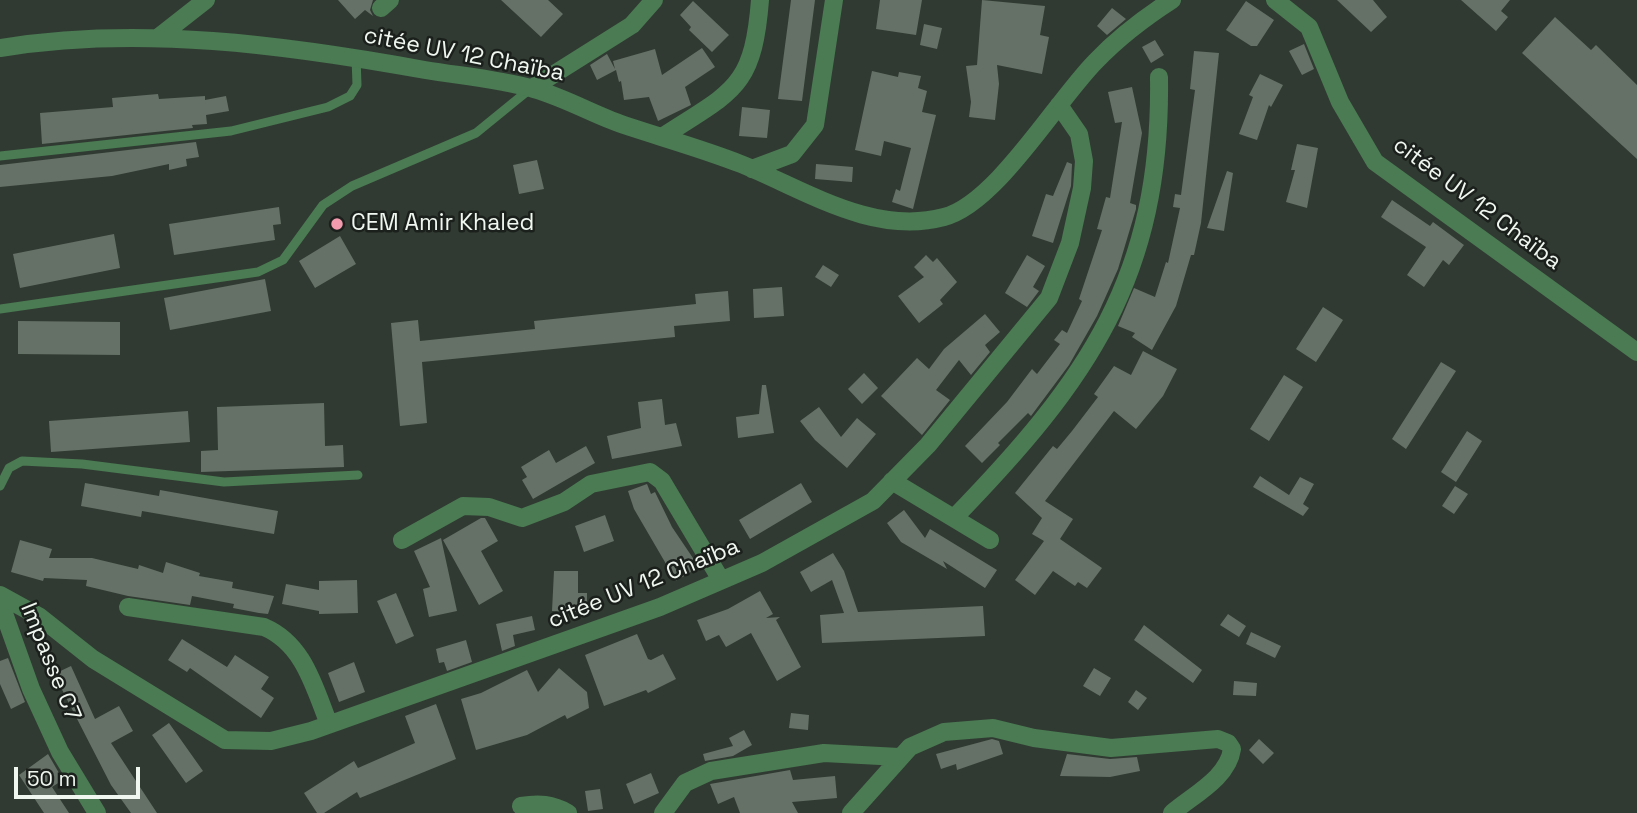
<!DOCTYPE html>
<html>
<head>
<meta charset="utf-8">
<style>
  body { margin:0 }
  #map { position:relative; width:1637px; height:813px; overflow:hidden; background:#303a32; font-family:"Space Grotesk",sans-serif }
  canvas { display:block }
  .scale { position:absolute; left:14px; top:767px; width:126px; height:32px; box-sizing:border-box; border:4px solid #f0f6f0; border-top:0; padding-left:9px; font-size:21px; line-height:24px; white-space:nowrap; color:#f0f6f0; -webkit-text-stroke:5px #1b201c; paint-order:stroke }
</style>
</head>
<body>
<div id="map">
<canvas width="1637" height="813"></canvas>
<div class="scale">50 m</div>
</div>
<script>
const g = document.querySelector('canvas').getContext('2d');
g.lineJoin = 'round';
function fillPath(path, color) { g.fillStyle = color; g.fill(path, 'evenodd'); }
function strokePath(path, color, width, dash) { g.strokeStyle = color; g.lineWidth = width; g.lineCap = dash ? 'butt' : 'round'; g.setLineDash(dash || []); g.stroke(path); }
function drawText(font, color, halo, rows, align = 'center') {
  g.font = font + ' "Space Grotesk",sans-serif'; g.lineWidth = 5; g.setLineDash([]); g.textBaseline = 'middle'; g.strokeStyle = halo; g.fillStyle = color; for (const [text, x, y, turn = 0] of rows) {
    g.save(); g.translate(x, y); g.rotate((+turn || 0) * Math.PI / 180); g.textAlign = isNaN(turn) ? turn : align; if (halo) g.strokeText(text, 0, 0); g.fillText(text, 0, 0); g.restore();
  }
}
fillPath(new Path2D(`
  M338,0H373L370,10L373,16L365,10L355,19Z
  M501,0H548L563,14L541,37Z
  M791,0H815L802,101L778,99Z
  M880,0H922L916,35L876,29Z
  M982,0L1045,6L1040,35L1049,37L1042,74L997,65L999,84L995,120L969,117L971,102L966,66L977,65Z
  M1337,0H1373L1387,17L1371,32Z
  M1461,0H1510L1501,11L1508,17L1496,31Z
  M693,1L729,35L712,52L689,30L691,27L680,15Z
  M1246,1L1274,20L1257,46H1251L1226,30Z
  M1112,8L1126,19L1107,35L1097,26Z
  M1555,17L1591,50L1596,45L1637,85V159L1522,53Z
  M924,24L942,28L937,49L920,45Z
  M1155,40L1164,55L1151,63L1142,47Z
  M1304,44L1314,69L1302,75L1289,51Z
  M702,48L715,67L685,87L691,105L658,121L649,97L624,100L621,81L619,82L616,70L597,80L590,65L607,54L615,69L613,61L655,49L662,75Z
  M1194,51L1219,53L1201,223L1194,255H1191L1176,306L1152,350L1132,337L1135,333L1118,326L1134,288L1155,297L1166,262L1168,263L1180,208L1173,207L1175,194L1181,195L1195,90L1190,89Z
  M872,71L898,77L899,72L921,76L918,88L927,91L922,112L936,115L913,209L892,202L896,189L900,191L911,148L884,141L881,156L855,150Z
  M1260,74L1283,85L1271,107L1269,105L1257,140L1239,134L1253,97L1249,95Z
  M1132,87L1142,133L1130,203L1136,205V209L1118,269L1097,316L1069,365L1031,416L1028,413L998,443L1000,445L982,463L965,446L1007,402L1032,369L1037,374L1060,344L1054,340L1062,330L1067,333L1082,301L1079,299L1102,230L1097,229L1106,197L1110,198L1122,122L1115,123L1108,92Z
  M158,94L159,99L205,96V100L226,96L229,111L206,115L207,124L192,125L193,128L42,144L40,113L113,107L112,98Z
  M742,107L770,110L767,138L739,136Z
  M196,142L199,157L186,159L187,166L169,170V164L112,176L0,187V165Z
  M1297,144L1318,148L1307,208L1286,202L1295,170H1291Z
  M537,160L544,189L519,194L513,165Z
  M1067,162L1072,164L1071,186L1053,243L1032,236L1046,194L1053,196Z
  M816,164L853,167L852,182L815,179Z
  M1227,171L1233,173L1224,231L1207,228Z
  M1392,200L1430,226L1433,222L1464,245L1449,265L1443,260L1424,287L1407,275L1426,247L1381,217Z
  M279,207L281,224L273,225L275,240L174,255L169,224Z
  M114,234L120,268L20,288L13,254Z
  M340,236L356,264L315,288L299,261Z
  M926,255L933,262L937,258L957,282L940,300L943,304L919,323L898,296L924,277L914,267Z
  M1027,255L1045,266L1033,287L1039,291L1027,307L1005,293Z
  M823,265L839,275L831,287L815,277Z
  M265,279L271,311L170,330L164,298Z
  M782,287L784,316L754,318L753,289Z
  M728,291L730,321L674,326L675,337L422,362L427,423L400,426L391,323L418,320L420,341L535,329L534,321L696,304L695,294Z
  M1323,307L1343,320L1316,362L1296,349Z
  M985,314L1000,332L985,345L990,352L971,375L959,360L936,390L950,400L922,435L881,396L917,358L929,369L944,349Z
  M18,321L120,322V355L18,354Z
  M1143,351L1177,369L1163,396L1136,429L1114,411L1045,501L1073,519L1060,539L1102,568L1087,588L1078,582L1075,586L1053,571L1035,595L1015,580L1044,541L1032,534L1042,518L1015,493L1053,446L1057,449L1072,431L1098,397L1094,394L1114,366L1131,375Z
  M1441,362L1456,371L1406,449L1392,439Z
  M864,373L878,388L862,404L848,389Z
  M1284,375L1303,387L1269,441L1250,429Z
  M762,385H766L774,433L738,438L736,417L759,414Z
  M662,399L665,425L676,423L682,446L612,459L607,436L641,428L638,402Z
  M324,403L325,446L343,445L344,467L201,472V451L218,450L217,407Z
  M819,407L841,437L857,418L876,434L847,468L815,440L800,421Z
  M188,411L190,442L51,452L49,421Z
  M1467,431L1482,441L1456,482L1441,472Z
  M586,446L595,463L533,499L522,480L527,477L521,467L549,450L556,463Z
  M1260,476L1289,495L1300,477L1314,484L1303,504L1309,508L1303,516L1253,487Z
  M85,483L159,496L160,490L278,511L274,534L142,511L141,517L81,506Z
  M801,483L812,502L750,539L739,520Z
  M647,484L651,494L655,492L672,527L699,567L676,581L634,509L628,491Z
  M1455,486L1468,494L1454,514L1442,506Z
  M904,510L925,538L930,529L997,570L985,588L943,561L947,569L901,542L887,523Z
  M605,515L614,541L584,552L575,526Z
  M481,518H485L498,541L481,551L503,591L479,605L443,540Z
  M441,538L457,611L429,617L423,589L430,587L414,551Z
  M20,540L52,549L49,558H92L138,569L139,565L163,573L166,562L200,573L199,576L233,582L232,588L274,596L268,614L259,613L233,608L234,604L192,596L190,605L128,596L86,586L87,580L44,578L43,581L11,572Z
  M833,553L844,571L858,612L983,606L985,636L822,643L820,615L844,613L832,580L811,592L800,572Z
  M554,571H578V593H587V612L552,611Z
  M357,580L358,613L319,614V611L282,604L286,584L319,590V581Z
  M760,591L773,614L766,618L780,617L776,620L801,667L777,681L751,633L726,647L719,635L706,641L697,620L728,609Z
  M396,593L414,636L396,644L377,601Z
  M1228,614L1246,626L1239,637L1220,625Z
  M532,616L535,630L513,635L515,646L502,651L496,624Z
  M1144,625L1202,670L1193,683L1134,640Z
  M1251,632L1281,646L1275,658L1246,644Z
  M637,634L648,659L651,660L663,654L676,679L648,693L646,690L604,706L585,655Z
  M182,639L227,667L235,655L269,677L261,689L274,698L261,718L190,668L187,672L168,660Z
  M466,640L472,662L447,671L444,662L439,663L436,649Z
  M8,658L25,702L11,709L0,684V661Z
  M354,662L365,692L339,702L328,673Z
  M71,666L95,719L119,706L133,731L111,743L157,813H131L111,785L54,674Z
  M559,668L587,692L589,708L567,719L565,715L527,735L476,750L461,699L481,693L527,670L538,692Z
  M1094,668L1111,678L1100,696L1083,686Z
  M1234,681L1257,683L1256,696L1233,695Z
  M1136,690L1147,698L1138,710L1128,702Z
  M436,704L456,759L360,798L357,792L324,813H317L304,793L354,761L358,768L415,743L405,716Z
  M791,713L809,715L808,730L789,728Z
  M169,723L203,771L186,783L152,735Z
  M744,730L752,745L733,756L705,761L703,754L733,746L729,738Z
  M992,739L999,741L1003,754L957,770L956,764L941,769L936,754Z
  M1259,739L1274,753L1263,764L1249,750Z
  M48,754L63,780L52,787L69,813H44L19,775Z
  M1067,754L1110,759L1137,757L1140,771L1110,777L1060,776Z
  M790,770L793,780L835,776L837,798L792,802L798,813H740L734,797L718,804L710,784Z
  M651,773L659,793L634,804L626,784Z
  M600,789L603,809L588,811L585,791Z`), '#657066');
strokePath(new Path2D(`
  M0,156L231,131L328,107L350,96L357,85L356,57
  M0,309L258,272L283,260L323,205L352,186L476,133L530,89
  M0,486L9,468L22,461L82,464L224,482L358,475`), '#4a7b52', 9);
strokePath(new Path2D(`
  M1275,0L1309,27L1340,102L1375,162L1637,352
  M381,8L390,0
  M160,36L206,0
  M0,48C139,25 287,45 425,70C461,76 499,79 534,89C566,98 594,115 624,125C663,138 703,149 741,164C805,190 873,236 944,217C996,204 1057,100 1096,61C1119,37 1144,18 1172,0
  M532,88L632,25L654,0
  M662,137C732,91 753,90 760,0
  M752,169L792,154L815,125L834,0
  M892,481L990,540
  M954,518C1087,381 1162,277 1159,77
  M402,540L463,506L489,507L522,518L564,502L591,484L650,472L662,481L721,580
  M0,595L40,617L93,659L225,740L271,741L311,731L660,607L762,563L873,501L928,445L1049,298L1070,243L1082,188L1084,161L1079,134L1059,105
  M0,602L31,689L60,752L97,813
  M128,607L264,627C304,644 314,687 329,724
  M521,806C539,803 552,804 568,813
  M663,813L685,783L711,771L824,753L899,757
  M851,813L910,747L944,732L993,728L1034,738L1111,748L1218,739L1228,743L1232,749C1228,778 1193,795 1172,813`), '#4a7b52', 18);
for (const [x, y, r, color] of [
  [337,224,7,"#f29aae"]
]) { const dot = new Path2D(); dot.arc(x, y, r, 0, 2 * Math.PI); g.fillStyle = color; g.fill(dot); strokePath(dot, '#1b201c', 2.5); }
drawText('23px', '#f0f6f0', '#1b201c', [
  ["citée UV 12 Chaïba",464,55,11],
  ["citée UV 12 Chaïba",1477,204,37],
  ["citée UV 12 Chaïba",644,584,-22],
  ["Impasse C7",50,662,68]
]);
drawText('23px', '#f0f6f0', '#1b201c', [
  ["CEM Amir Khaled",351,224]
], 'left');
</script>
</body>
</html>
